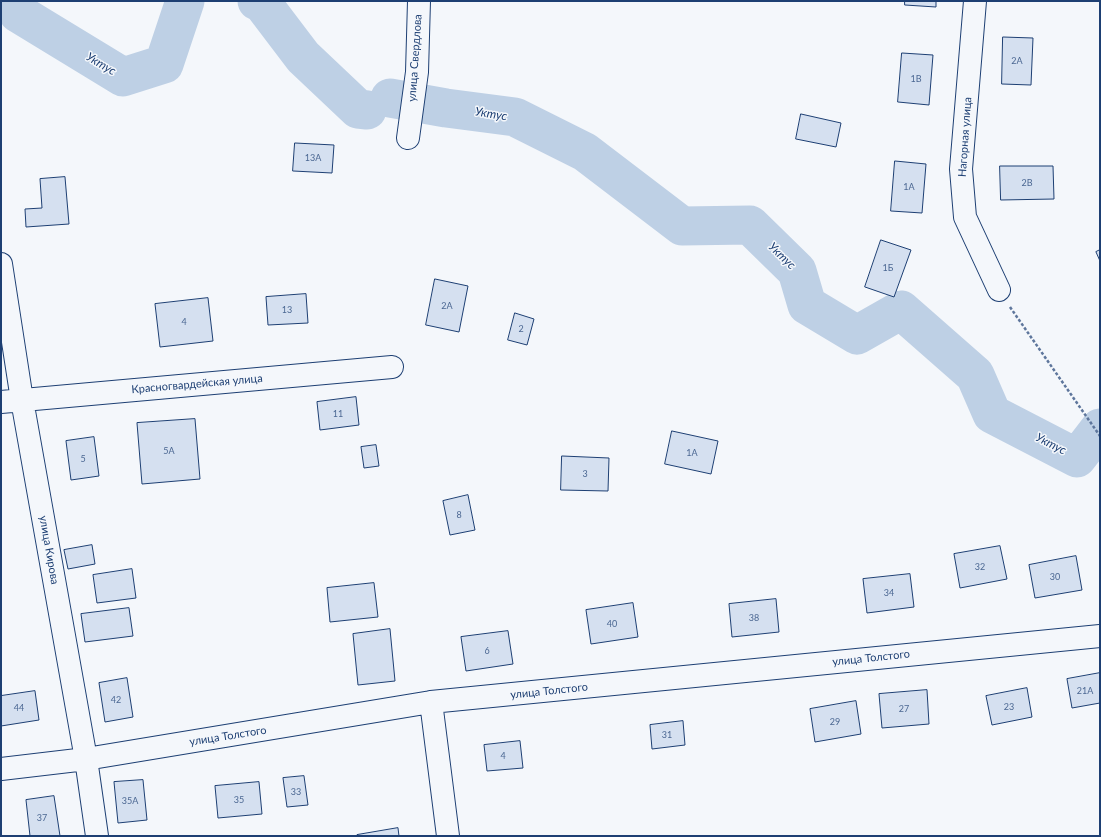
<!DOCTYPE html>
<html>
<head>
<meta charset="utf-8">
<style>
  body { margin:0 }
  #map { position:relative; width:1101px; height:837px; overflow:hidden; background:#f4f7fb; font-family:Lato,sans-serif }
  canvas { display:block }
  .frame { position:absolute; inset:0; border:2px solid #1d3f73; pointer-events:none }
</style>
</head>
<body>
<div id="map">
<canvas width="1101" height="837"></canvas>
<div class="frame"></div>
</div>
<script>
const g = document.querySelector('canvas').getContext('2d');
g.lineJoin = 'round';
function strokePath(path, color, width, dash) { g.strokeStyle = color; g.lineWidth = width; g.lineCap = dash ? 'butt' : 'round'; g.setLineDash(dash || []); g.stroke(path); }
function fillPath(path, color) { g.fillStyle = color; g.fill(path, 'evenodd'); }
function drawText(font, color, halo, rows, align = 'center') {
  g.font = font + ' Lato,sans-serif'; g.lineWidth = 3; g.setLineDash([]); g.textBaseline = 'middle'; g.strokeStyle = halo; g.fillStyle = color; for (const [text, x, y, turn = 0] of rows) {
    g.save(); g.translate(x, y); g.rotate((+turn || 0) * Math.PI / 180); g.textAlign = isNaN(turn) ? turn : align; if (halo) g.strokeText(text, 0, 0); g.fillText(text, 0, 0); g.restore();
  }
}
strokePath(new Path2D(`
  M14,1L18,13L123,77L164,64L185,1
  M257,1L262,3L303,57L358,109L367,110
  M390,98L446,108L515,117L585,152L682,226L750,225L797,271L807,305L857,335L901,310L975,375L992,414L1077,458L1100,428`), '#bed0e5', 39);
const building = new Path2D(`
  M905,1H936V7L905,5Z
  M1003,37L1033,38L1031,85L1002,84Z
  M902,53L933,55L929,105L898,102Z
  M801,114L841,123L836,147L796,139Z
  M295,143L334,145L332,173L293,171Z
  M895,161L926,164L922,213L891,211Z
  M1000,166H1053L1054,199L1001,200Z
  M65,177L69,224L26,227L25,209L42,208L40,179Z
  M881,240L911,250L894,297L865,287Z
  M1100,250V261L1096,252Z
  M435,279L468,286L459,332L426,325Z
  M306,294L308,323L268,325L266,297Z
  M208,298L213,341L160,347L155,304Z
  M515,313L534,319L527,345L508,340Z
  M356,397L359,425L320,430L317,402Z
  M195,419L200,479L142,484L137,423Z
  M672,431L718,441L711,474L665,464Z
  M94,437L99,476L71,480L66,441Z
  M376,445L379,466L364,468L361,447Z
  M562,456L609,458L608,491L561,490Z
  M468,495L475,530L450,535L443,501Z
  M92,545L95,564L68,569L64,550Z
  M1000,546L1007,579L960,588L954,554Z
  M1076,556L1082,590L1035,598L1029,565Z
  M132,569L136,598L97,603L93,575Z
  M910,574L914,607L867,613L863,579Z
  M374,583L378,617L330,622L327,588Z
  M776,599L779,632L732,637L729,604Z
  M633,603L638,637L591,644L586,610Z
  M129,608L133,636L85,642L81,614Z
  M390,629L395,681L358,685L353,634Z
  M508,631L513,664L466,671L461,637Z
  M1100,673V703L1072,708L1067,679Z
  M127,678L133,717L105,722L99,683Z
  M1027,688L1032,717L992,725L986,696Z
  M927,690L929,724L882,728L879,694Z
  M35,691L39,720L1,726V696Z
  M856,701L861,734L815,742L810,709Z
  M683,721L685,745L652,749L650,725Z
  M520,741L523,768L487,771L484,745Z
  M304,776L308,805L287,807L283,778Z
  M143,780L147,820L118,823L114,782Z
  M259,782L262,814L218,818L215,786Z
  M54,796L60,836H30L26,800Z
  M398,828L399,836H357V835Z`);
fillPath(building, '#d5e0f0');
strokePath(building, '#1d3f73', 1);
const minor = new Path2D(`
  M975,1L961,169L965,217L999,290
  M408,138L417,72L419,1
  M1,264L22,400L86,759L97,836
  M1,402L392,367
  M431,702L448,836
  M1,769L86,759L431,702L1100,636`);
strokePath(minor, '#1d3f73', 24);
strokePath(new Path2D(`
  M1010,307L1100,436`), '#5e769c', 2.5, [3, 2]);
strokePath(minor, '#f4f7fb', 22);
drawText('9px', '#4b6792', null, [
  ["2А",1017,61],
  ["1В",916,79],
  ["13А",313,158],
  ["2В",1027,183],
  ["1А",909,187],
  ["1Б",888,268],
  ["2А",447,306],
  ["13",287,310],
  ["4",184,322],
  ["2",521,329],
  ["11",338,414],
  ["5А",169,451],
  ["1А",692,453],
  ["5",83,459],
  ["3",585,474],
  ["8",459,515],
  ["32",980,567],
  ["30",1055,577],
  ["34",889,593],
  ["38",754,618],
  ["40",612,624],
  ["6",487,651],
  ["21А",1085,691],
  ["42",116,700],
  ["23",1009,707],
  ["44",19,708],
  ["27",904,709],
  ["29",835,722],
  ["31",667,735],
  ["4",503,756],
  ["33",296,792],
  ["35",239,800],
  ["35А",130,801],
  ["37",42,818]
]);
drawText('11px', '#1d3f73', '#f4f7fb', [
  ["улица Свердлова",415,58,-86],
  ["Нагорная улица",965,137,-86],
  ["Красногвардейская улица",197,384,-5],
  ["улица Кирова",49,550,80],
  ["улица Толстого",871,658,-6],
  ["улица Толстого",549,691,-6],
  ["улица Толстого",228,736,-9]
]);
drawText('italic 12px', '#1d3f73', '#f4f7fb', [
  ["Уктус",101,64,31],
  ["Уктус",491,114,9],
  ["Уктус",782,256,44],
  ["Уктус",1051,444,27]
]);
</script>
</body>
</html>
